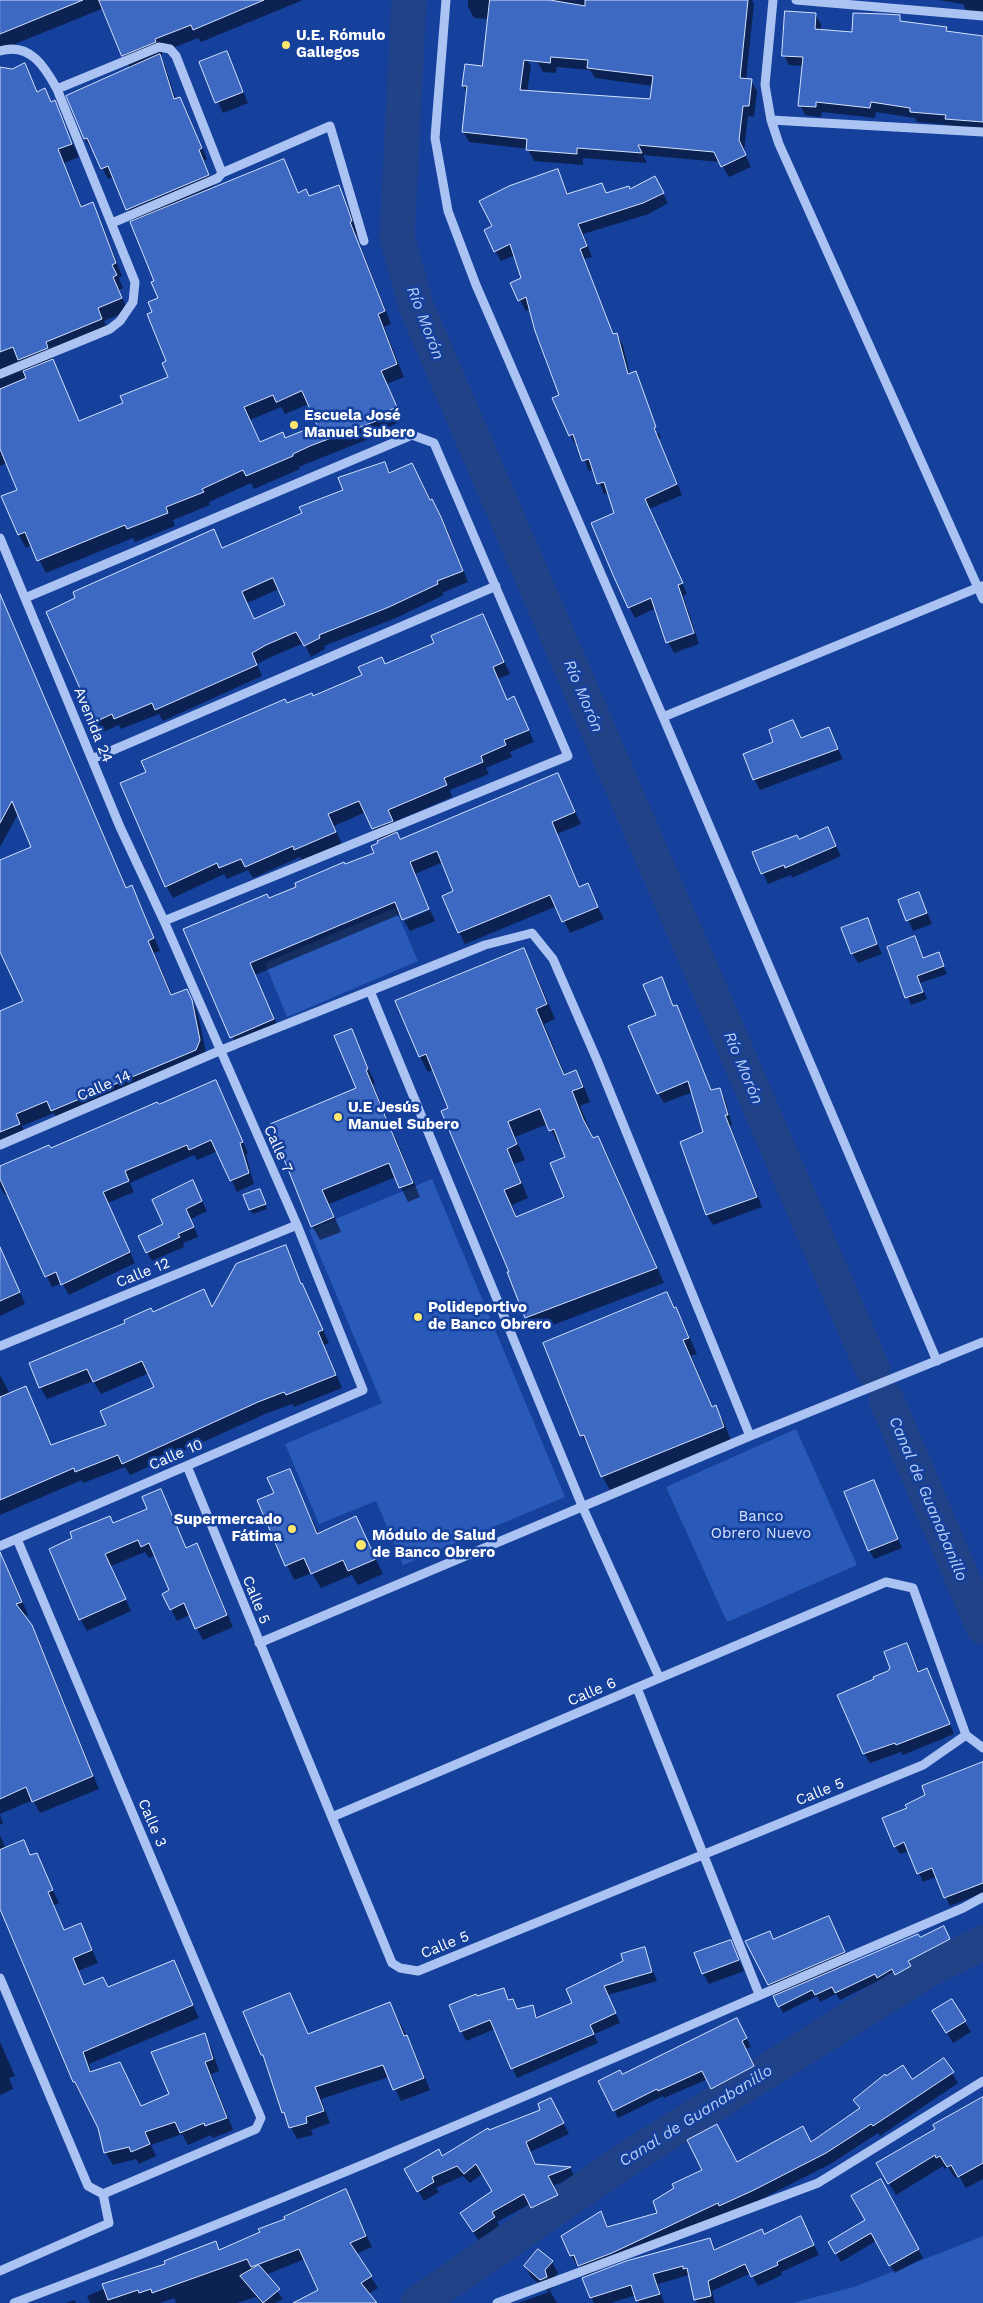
<!DOCTYPE html>
<html>
<head>
<meta charset="utf-8">
<style>
  body { margin:0 }
  canvas { display:block; background:#15409b }
</style>
</head>
<body>
<canvas width="983" height="2303"></canvas>
<script>
const g = document.querySelector('canvas').getContext('2d');
g.lineJoin = 'round';
function fillPath(path, color) { g.fillStyle = color; g.fill(path, 'evenodd'); }
function strokePath(path, color, width, dash) { g.strokeStyle = color; g.lineWidth = width; g.lineCap = dash ? 'butt' : 'round'; g.setLineDash(dash || []); g.stroke(path); }
function drawText(font, color, halo, rows, align = 'center') {
  g.font = font + ' "Work Sans",sans-serif'; g.lineWidth = 5; g.setLineDash([]); g.textBaseline = 'middle'; g.strokeStyle = halo; g.fillStyle = color; for (const [text, x, y, turn = 0] of rows) {
    g.save(); g.translate(x, y); g.rotate((+turn || 0) * Math.PI / 180); g.textAlign = isNaN(turn) ? turn : align; if (halo) g.strokeText(text, 0, 0); g.fillText(text, 0, 0); g.restore();
  }
}
fillPath(new Path2D(`
  M395,908L418,961L287,1017L265,963Z
  M432,1179L565,1497L403,1565L376,1501L319,1524L285,1444L382,1403L309,1230Z
  M796,1429L857,1565L727,1622L666,1487Z
  M983,2236V2303H792L854,2287Z`), '#2959b9');
fillPath(new Path2D(`
  M0,0H303L201,42L198,38L162,52V55L159,56L165,66L176,100L180,98L186,109L207,159L204,161L214,186L189,197L190,199L283,161L299,194L306,191L310,197L338,187L345,199L356,226L358,234L356,235L391,324L384,327L404,377L387,384L403,420L381,431L382,434L318,459L299,467L300,469L254,489L251,483L209,502L210,505L173,520L175,526L135,542L133,538L46,573L32,545L26,548L19,535L3,497L18,491L7,463L0,466V65L1,68L12,70L25,65L38,92L44,90L52,103L54,102L79,157L64,163L82,207L92,203L99,216L122,276L119,278L123,288L119,290L128,311L104,321L109,332L52,355L54,361H53L80,422L125,404L169,378L168,362L153,312L159,299L156,282L134,222L114,177L108,179L93,149H91L85,139L130,68L123,55L104,8L0,50ZM309,404L318,426L286,440L261,443L250,420L281,407L285,414Z
  M468,0H525L524,56L531,66L527,92L651,101L653,86L595,78L590,70L557,67L556,73L543,72L537,61L545,0H752L754,4L746,80L751,81L757,91L754,117L748,116L744,152L751,167L729,177L720,162L643,155L647,163L583,158V165L534,161L528,149L469,142L463,131L467,93L463,85L483,67L489,19L474,18L468,7Z
  M938,0H983V13L967,12L963,4Z
  M815,14L821,24V31L853,33L899,19L901,23L946,28L949,33L983,37V132L953,129L950,125L917,122L915,118L876,112L875,118L822,112L821,117L805,115L800,105L803,66L789,65L784,55Z
  M226,53L248,103L223,113L201,63Z
  M557,170L569,195L602,184L607,194L631,191L654,178L668,203L649,214L583,234L592,257L584,259L614,335H617L623,345L630,375L635,373L641,382H638L657,434L659,433L661,438L659,439L682,495L649,509L687,594L683,596L699,644L674,653L668,642L656,608L635,618L629,607L615,513L608,493L604,494L594,469L589,471L578,444L576,445L570,435L561,395L530,308L526,311L520,300L522,278L515,255L501,261L495,251L493,227Z
  M385,463L391,474L412,464L447,529L468,582L442,593L444,595L396,618L324,646L325,649L311,657L304,643L273,656L257,664L262,676L163,721L159,714L121,729L119,725L103,732L96,721L214,531L223,549L304,514L344,491L339,479ZM279,589L286,605L255,620L247,603Z
  M0,594L127,889L131,887L138,899L160,951L154,953L173,996L186,990L193,1002L198,1014L206,1053L59,1122L54,1113L22,1126L26,1136L0,1147V1013L25,1002L0,949V861L33,847L18,814L0,847Z
  M483,615L510,674L498,679L507,701L514,698L534,742L510,752L512,757L486,768L489,774L450,790L452,797L394,822L398,833L397,834L400,840L558,774L581,824L557,834L580,888L587,885L604,919L570,933L557,906L465,944L459,932L455,891L443,862L415,874L429,907L403,918L401,914L255,975L280,1031L238,1049L185,929L269,900L375,853L380,841L366,812L334,826L342,844L302,861L300,857L253,878L248,870L227,879L224,874L173,898L166,886L287,705L313,698L435,644Z
  M793,721L802,739L828,729L843,759L760,790L754,779L775,743Z
  M827,829L841,856L792,878L791,875L768,884L754,853L799,841Z
  M919,893L932,924L913,931L900,901Z
  M430,910L435,921L410,931L404,921Z
  M867,920L882,954L858,963L852,953Z
  M918,945L924,959L938,954L947,974L920,983L927,999L911,1005L888,948Z
  M523,950L532,965L555,1019L544,1024L565,1075L575,1071L584,1086L590,1102L580,1106L592,1135L593,1139L598,1137L606,1152L664,1283L534,1332L526,1317L434,1069L428,1072L420,1057ZM548,1124L559,1145L562,1144L567,1158L566,1198L517,1218L512,1205L528,1198L514,1164L525,1160L515,1137Z
  M661,979L674,1007L676,1006L682,1016L712,1091L719,1089L725,1099L732,1125L730,1126L762,1207L713,1225L707,1215L682,1142L704,1133L693,1092L664,1103L658,1093L657,1016Z
  M351,1030L375,1083L373,1084L420,1197L408,1202L396,1177L329,1204L341,1232L320,1240L312,1226L271,1125L358,1089Z
  M215,1081L248,1153L246,1155L254,1184L237,1192L218,1151L197,1160L194,1155L130,1183L134,1192L108,1203L135,1263L69,1295L62,1283L52,1287L8,1194L5,1195L0,1187V1167L51,1149Z
  M197,1191L207,1211L191,1219L198,1237L183,1243L184,1247L152,1261L147,1252L165,1225Z
  M262,1195L267,1209L253,1214L250,1210Z
  M0,1246L25,1304L0,1316Z
  M285,1247L329,1343L324,1345L342,1388L294,1407L292,1404L265,1414L130,1475L125,1467L83,1483L82,1480L0,1515V1375L10,1394L25,1387L52,1446L107,1425L156,1388L149,1373L101,1394L93,1381L47,1399L40,1387L152,1313L204,1291L213,1308Z
  M667,1294L684,1324L697,1354L691,1356L713,1408L715,1407L724,1422L732,1443L611,1492L602,1476L592,1451L582,1436L544,1343Z
  M289,1471L319,1534L356,1518L383,1574L358,1585L352,1575L321,1588L312,1573L294,1580L258,1501L275,1494Z
  M161,1491L187,1549L196,1545L203,1556L233,1627L203,1640L190,1615L177,1621L171,1609V1591L156,1555L149,1558L145,1552L111,1566L131,1611L87,1631L80,1619L113,1524L148,1509Z
  M878,1491L902,1548L874,1559L869,1550Z
  M0,1568L8,1572L15,1584L28,1615L24,1616L38,1638L99,1789L40,1813L33,1800L0,1814Z
  M907,1644L920,1673L932,1680L954,1734L903,1755L901,1752L870,1763L864,1753L876,1680L889,1672Z
  M983,1763V1895L982,1893L950,1906L936,1877L923,1882L909,1851L900,1854L895,1846L908,1809Z
  M0,1815L3,1823L0,1825Z
  M0,1835L6,1849L23,1842L31,1856L36,1854L59,1903L54,1905L65,1931L80,1925L87,1937L98,1963L78,1971L85,1986L108,1988L173,1961L199,2018L89,2064L92,2073L141,2107L171,2094L204,2035L211,2047L219,2071L211,2074L233,2130L213,2138L211,2135L188,2145L182,2134L151,2145L156,2156L139,2164L136,2159L113,2165L106,2153L99,2127L74,2082L0,1906Z
  M828,1917L851,1964L920,1939L947,1935L953,1947L912,1969L914,1973L901,1982L897,1976L882,1984L880,1980L840,2000L836,1994L820,2002L817,1996L783,2013L769,1984V1932L774,1940Z
  M730,1941L744,1971L709,1984L703,1973Z
  M644,1949L657,1981L608,1995L620,2023L594,2034L598,2043L517,2078L495,2029L466,2041L450,2005L503,1989L509,2001L512,2000L518,2010L532,2006L538,2019L574,2004L625,1962Z
  M290,1994L309,2035L390,2004L413,2048L430,2090L401,2101L389,2077L321,2099L330,2123L311,2130L313,2135L297,2139L283,2112L263,2055Z
  M934,2011L965,2022L971,2032L953,2043Z
  M741,2027L751,2047L745,2049L757,2074L717,2096L708,2079L664,2098L663,2096L618,2118L614,2110Z
  M0,2042L15,2076L9,2078L13,2089L0,2095Z
  M902,2067L911,2080L952,2073L958,2083L880,2136L878,2133L832,2163L760,2200L726,2215L725,2213L585,2276L579,2265L577,2266L571,2255L601,2213L608,2228L659,2213L737,2163L811,2143L860,2109L855,2100L874,2087L872,2084Z
  M983,2099V2179L966,2188L959,2176L955,2178L948,2167L944,2169L943,2166L896,2195L877,2164L937,2129Z
  M556,2109L569,2134L530,2152L536,2165L570,2168L575,2177L553,2186L562,2205L537,2217L530,2204L497,2222L500,2227L479,2241L467,2223L493,2192L483,2173L470,2183L463,2176L436,2188L439,2192L424,2201L406,2170L442,2157L489,2132Z
  M881,2181L923,2258L895,2273L876,2241L841,2262L830,2242L867,2220Z
  M346,2191L372,2247L356,2254L378,2288L368,2294L374,2303H318L320,2291L305,2259L265,2275L283,2299L275,2303H261L256,2297L237,2303H176L174,2298L160,2303H90L87,2296L215,2242L220,2251Z
  M801,2218L819,2255L781,2272L782,2275L758,2286L751,2273L712,2291L715,2303H697L689,2275L658,2284L664,2303H639L636,2295L611,2303H594L584,2279L710,2239L716,2251L764,2235Z
  M538,2251L552,2262L558,2273L551,2281L553,2288L549,2289L557,2303H519L549,2292L531,2277L525,2266Z
  M74,2300L76,2303H66Z`), '#0007');
strokePath(new Path2D(`
  M409,0L397,237L416,306L873,1370
  M886,1399L983,1627
  M418,2303L630,2157L931,1968L983,1943`), '#224287', 35);
const building = new Path2D(`
  M0,0H83L0,34Z
  M99,0H264L193,30L191,25L155,39L156,42L122,56Z
  M490,0H550L585,6V0H748L740,78L752,79L749,106H743L739,140L746,155L721,167L714,152L638,145L642,153L577,148V154L526,150L527,139L462,132L467,86H462L465,64L482,66ZM551,57L588,60L587,68L653,76L650,99L520,90L524,60L550,63Z
  M785,11L816,13L815,29L852,32L853,13L885,14L900,15V21L947,27L946,31L983,36V122L945,119L946,115L910,112V108L871,102L870,108L816,102V107L798,106L803,57L782,56Z
  M227,51L243,92L215,103L199,62Z
  M160,54L174,99L180,97L202,148L199,150L209,175L126,210L108,166L101,169L87,138L84,139L66,96Z
  M25,63L37,92L45,88L51,102L55,100L72,144L58,149L81,207L93,202L116,263L112,265L117,275L113,277L122,298L98,308L102,319L46,342L48,348L18,360L13,347L0,352V67L12,69Z
  M284,159L298,193L306,189L309,196L339,185L349,212L352,221L350,222L385,311L378,314L397,364L381,371L397,407L374,417L376,421L310,446L293,454V456L246,476L243,470L202,489L204,492L166,507L168,513L127,529L125,525L37,561L25,532L18,535L1,496L17,490L0,449V389L26,378L23,371L53,359L79,421L123,403L120,396L168,377L162,363L166,361L147,314L152,312L148,302L158,298L151,282L154,281L130,222ZM302,391L317,425L285,438L283,432L260,442L244,407L273,395L276,402Z
  M558,169L567,194L602,183L606,193L629,186L630,189L655,176L664,193L643,203L578,224L587,246L580,249L613,334L617,333L628,374L636,371L656,427L654,428L677,484L645,499L683,583L678,585L694,633L666,643L651,598L628,608L613,575L591,523L614,513L604,482L597,484L589,459L582,461L573,434L569,436L552,398L559,395L535,331L526,297L518,301L510,283L521,278L510,244L494,252L484,230L492,226L479,201L509,186Z
  M385,462L389,473L412,463L430,500L432,499L441,517L463,571L437,581L438,584L389,607L319,635L320,638L304,646L296,632L266,645L252,653L257,665L155,710L152,703L114,719L112,714L95,722L46,612L75,598L73,592L214,529L222,548L302,513L299,507L343,490L338,478ZM273,578L285,605L254,619L242,592Z
  M0,594L126,888L132,885L143,912L154,938L148,941L171,995L187,989L192,1000L200,1040L196,1050L51,1111L47,1101L16,1114L20,1124L0,1132V1011L23,1001L0,952V860L31,847L12,801L0,823Z
  M483,614L504,662L493,667L507,700L514,696L529,730L504,740L506,745L481,756L483,762L444,778L447,785L388,810L393,821L372,829L359,801L328,814L336,832L294,850L293,846L245,867L241,859L219,868L217,863L165,887L120,783L146,772L141,761L285,699L287,703L312,693L313,696L362,675L358,667L382,657L385,664L434,643L431,636Z
  M793,720L801,738L829,727L838,749L753,780L743,754L773,742L769,730Z
  M558,773L575,812L552,822L579,887L588,883L598,907L562,922L550,895L458,933L442,896L453,891L437,851L410,862L429,909L402,920L395,902L250,963L274,1019L230,1038L183,929L267,894L269,898L296,887L295,883L344,862L345,864L374,853L371,846L378,843L377,841L397,832L400,839Z
  M828,827L836,846L785,868L784,865L761,874L752,852L797,835L799,839Z
  M919,892L927,913L906,921L898,900Z
  M868,918L877,944L851,954L841,928Z
  M915,936L923,958L939,952L944,966L917,976L923,992L905,998L887,947Z
  M524,948L547,1004L536,1009L560,1066L564,1075L576,1070L583,1087L572,1091L583,1119L593,1138L598,1136L657,1268L525,1318L507,1272H509L441,1111L448,1108L426,1054L419,1057L395,1001ZM540,1109L549,1131L554,1129L565,1157L550,1163L564,1197L516,1217L504,1190L521,1183L507,1149L517,1144L508,1122Z
  M662,977L673,1006L677,1005L711,1090L720,1088L728,1115H725L757,1197L706,1215L680,1142L703,1132L688,1081L657,1094L628,1026L656,1015L643,985Z
  M352,1029L368,1069L366,1070L413,1183L399,1188L389,1163L322,1190L334,1217L311,1227L270,1124L356,1088L334,1036Z
  M216,1080L243,1142L240,1143L249,1173L230,1181L211,1140L189,1150L187,1145L125,1171L129,1181L103,1192L130,1252L61,1285L56,1272L45,1277L0,1179V1166L49,1145L51,1148L157,1102L159,1104Z
  M193,1180L202,1201L186,1209L194,1227L178,1234L180,1237L146,1253L138,1236L163,1224L152,1200Z
  M260,1189L266,1204L249,1210L243,1195Z
  M286,1245L301,1284L302,1283L323,1330L318,1332L336,1375L286,1395L284,1392L258,1402L122,1464L118,1455L75,1472L74,1468L0,1500V1397L26,1386L51,1445L106,1425L100,1411L154,1387L142,1361L93,1382L87,1369L39,1388L29,1363L125,1323L124,1320L151,1308L153,1312L204,1289L212,1307L236,1264Z
  M0,1247L20,1292L0,1301Z
  M667,1292L674,1308L676,1307L689,1338L683,1340L712,1407L716,1405L724,1427L601,1477L584,1435L580,1436L543,1343Z
  M290,1469L317,1534L356,1516L376,1559L348,1571L343,1560L311,1574L304,1558L285,1566L257,1500L274,1493L267,1478Z
  M874,1480L898,1539L868,1551L844,1492Z
  M161,1489L186,1548L197,1543L227,1615L195,1629L184,1603L170,1610L162,1594L169,1590L149,1543L141,1547L138,1540L105,1554L126,1599L79,1620L49,1549L72,1538L70,1532L110,1516L113,1523L147,1509L142,1497Z
  M0,1552L22,1602L16,1604L32,1625L93,1776L32,1802L26,1787L0,1799Z
  M907,1643L918,1672L927,1668L950,1724L896,1745L895,1743L863,1754L837,1695L874,1679L873,1677L888,1671L890,1668L884,1652Z
  M983,1762V1883L944,1898L932,1868L917,1874L904,1842L894,1847L882,1818L907,1808L905,1805L925,1795L922,1786Z
  M24,1840L30,1855L37,1853L53,1890L48,1892L64,1930L81,1923L92,1950L73,1958L84,1985L103,1977L108,1987L174,1960L193,2005L83,2052L90,2072L120,2062L141,2106L169,2094L151,2052L205,2033L213,2059L205,2062L227,2118L205,2126L204,2123L180,2133L175,2122L145,2132L150,2144L131,2152L129,2147L104,2153L98,2128L75,2082H73L0,1909V1850Z
  M829,1916L845,1952L768,1985L745,1941L770,1931L773,1939Z
  M944,1926L950,1939L908,1961L911,1966L895,1975L892,1969L877,1978L875,1974L835,1993L832,1987L815,1995L812,1990L778,2007L773,1996L918,1934L920,1937Z
  M731,1940L739,1960L702,1974L694,1953Z
  M645,1947L652,1972L604,1986L616,2013L590,2025L594,2034L511,2069L490,2020L460,2032L449,2005L476,1994L477,1996L504,1988L508,2000L513,1999L517,2009L533,2005L536,2018L572,2003L566,1989L623,1961L621,1954Z
  M290,1993L308,2034L390,2002L404,2036L407,2035L424,2078L393,2090L383,2065L315,2087L324,2111L306,2117L307,2123L289,2128L284,2112L282,2113L263,2055H261L243,2012Z
  M952,1999L966,2021L946,2033L932,2011Z
  M737,2018L747,2038L742,2041L754,2066L711,2089L702,2071L658,2091L657,2089L613,2111L598,2081L620,2070L622,2074Z
  M944,2058L954,2072L873,2126L871,2124L826,2153L754,2190L719,2206L718,2203L612,2253L578,2266L574,2255L570,2256L561,2236L601,2211L607,2227L657,2213L653,2201L674,2188L672,2184L702,2170L687,2140L717,2124L737,2162L803,2126L811,2142L860,2108L853,2100L885,2074L886,2076L903,2065L912,2079Z
  M983,2097V2163L958,2177L951,2165L947,2167L940,2156L936,2158L935,2155L888,2184L876,2163L935,2129L933,2125Z
  M551,2098L564,2123L526,2142L535,2164L571,2167L548,2176L558,2195L531,2208L524,2194L492,2212L495,2217L473,2232L460,2213L492,2191L476,2164L464,2174L457,2166L432,2177L434,2182L417,2192L404,2169L439,2149L442,2156L488,2128L489,2130L540,2110L538,2104Z
  M881,2179L919,2249L889,2266L871,2233L835,2254L828,2242L865,2220L851,2196Z
  M346,2189L366,2236L350,2243L372,2276L361,2283L377,2303H293L318,2290L299,2249L251,2267L247,2259L152,2293L151,2289L139,2293L138,2290L108,2300L102,2284L165,2264L164,2261L216,2241L219,2250L260,2232L258,2229L285,2219L284,2217Z
  M801,2216L814,2245L777,2262L778,2265L751,2277L745,2264L708,2281L711,2296L694,2300L687,2268L683,2269V2266L653,2274L660,2294L636,2301L631,2285L590,2298L582,2278L626,2261L710,2238L714,2250L762,2229L764,2234Z
  M538,2249L553,2261L545,2270L547,2277L540,2280L524,2266Z
  M259,2265L280,2289L263,2303L240,2276Z`);
fillPath(building, '#3e69c2');
strokePath(building, '#d3e1fd', 1);
strokePath(new Path2D(`
  M446,0L435,138L448,211L476,285L663,717L937,1361
  M773,0L765,85L771,120L779,144L983,599
  M796,0L983,16
  M0,51C30,42 45,67 57,89L135,282L133,302L120,321L110,329L0,374
  M57,89L159,47L170,49L176,56L222,173
  M771,120L983,132
  M112,223L218,178L222,173L330,126L364,241
  M0,538L120,827L164,921L297,1225L363,1390L0,1546
  M25,598L412,435L434,443L568,756L164,921
  M663,717L982,586
  M92,759L496,586
  M370,991L583,1508L659,1677
  M0,1145L219,1051L485,945L532,933L553,959L597,1060L750,1436
  M0,1346L297,1225
  M187,1466L392,1963L400,1968L418,1971L923,1765L966,1735L913,1588L886,1582L332,1817
  M259,1643L750,1436L983,1342
  M637,1688L759,1994
  M966,1735L983,1748
  M0,1978L88,2186L103,2194
  M0,2271L109,2223L103,2194L256,2129L261,2118L17,1539
  M14,2303C335,2183 648,2042 963,1908L983,1897
  M497,2303L818,2183L983,2081`), '#abc3f3', 9);
for (const [x, y, r, color] of [
  [286,45,5,"#ffe66d"],
  [294,425,5,"#ffe66d"],
  [338,1117,5,"#ffe66d"],
  [418,1317,5,"#ffe66d"],
  [292,1529,5,"#ffe66d"],
  [361,1545,6,"#ffe66d"]
]) { const dot = new Path2D(); dot.arc(x, y, r, 0, 2 * Math.PI); g.fillStyle = color; g.fill(dot); strokePath(dot, '#15409b', 2); }
drawText('bold 15px', '#fff', '#15409b', [
  ["U.E. Rómulo",296,36],
  ["Gallegos",296,53],
  ["Escuela José",304,416],
  ["Manuel Subero",304,433],
  ["U.E Jesús",348,1108],
  ["Manuel Subero",348,1125],
  ["Polideportivo",428,1308],
  ["de Banco Obrero",428,1325],
  ["Supermercado",282,1520,"right"],
  ["Fátima",282,1537,"right"],
  ["Módulo de Salud",372,1536],
  ["de Banco Obrero",372,1553]
], 'left');
drawText('15px', '#fff', '#15409b', [
  ["Avenida 24",93,725,68],
  ["Calle 14",104,1086,-23],
  ["Calle 7",278,1149,66],
  ["Calle 12",143,1273,-22],
  ["Calle 10",176,1455,-23],
  ["Calle 5",256,1600,68],
  ["Calle 6",592,1692,-23],
  ["Calle 5",820,1792,-22],
  ["Calle 3",152,1823,67],
  ["Calle 5",445,1945,-22]
]);
drawText('15px', '#d3e1fd', '#15409b', [
  ["Banco",761,1517],
  ["Obrero Nuevo",761,1534]
]);
drawText('italic 16px', '#b8cef9', '#15409b', [
  ["Río Morón",425,323,69],
  ["Río Morón",583,696,67],
  ["Río Morón",743,1068,67],
  ["Canal de Guanabanillo",928,1499,67],
  ["Canal de Guanabanillo",696,2116,-32]
]);
</script>
</body>
</html>
